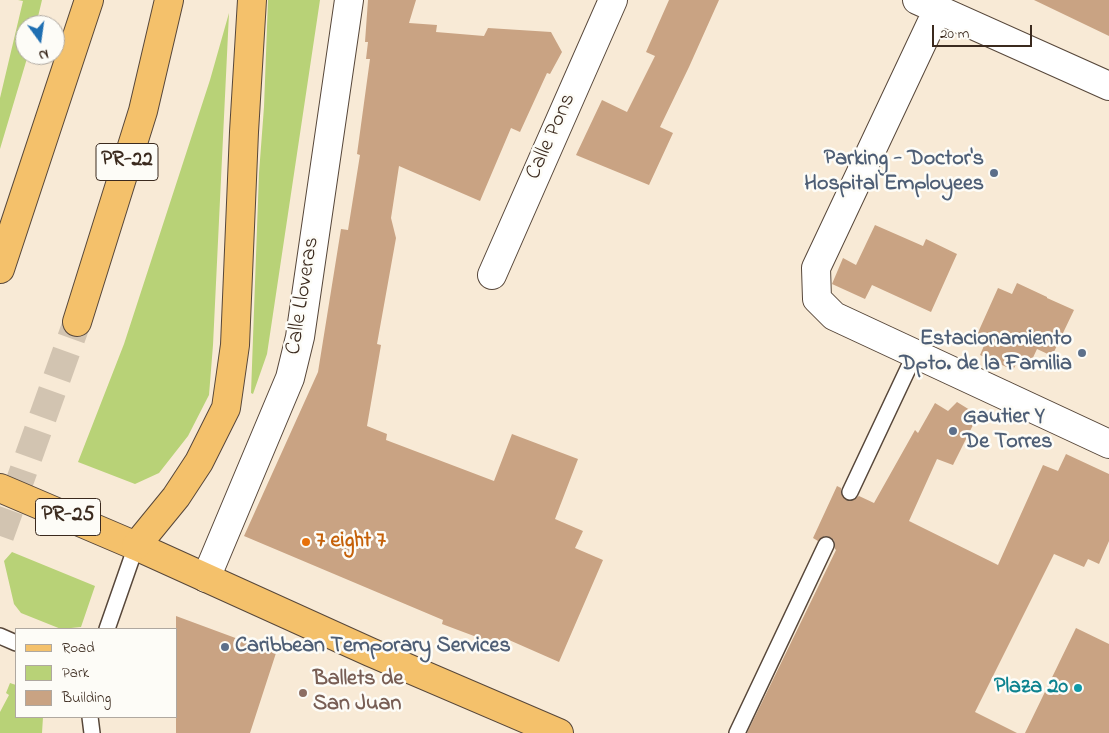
<!DOCTYPE html>
<html>
<head>
<meta charset="utf-8">
<style>
  body { margin:0 }
  #map { position:relative; width:1109px; height:733px; overflow:hidden; background:#f8ead6; font-family:"Indie Flower",sans-serif }
  canvas { display:block }
  .legend { position:absolute; left:15px; top:628px; width:162px; height:90px; box-sizing:border-box; background:#fdfcf7; border:1px solid #afa8a0; margin:0; padding:6px 9px; list-style:none; font-size:15px; color:#3b2a1e }
  .legend li { display:flex; align-items:center; gap:10px; height:25px }
  .legend b { width:25px; border:1px solid #afa8a0 }
  .north { position:absolute; left:15px; top:15px; width:50px; height:50px; box-sizing:border-box; background:#fdfcf7; border:1px solid #afa8a0; border-radius:50%; rotate:166deg; font-size:14px; font-weight:700; line-height:20px; text-align:center; color:#3b2a1e }
  .north::after { content:''; display:block; margin:auto; width:18px; height:22px; background:#1f6fb2; clip-path:polygon(50% 0,100% 100%,50% 72%,0 100%) }
  .scale { position:absolute; left:932px; top:25px; width:100px; height:22px; box-sizing:border-box; border:2px solid #3b2a1e; border-top:0; padding-left:6px; font-size:15px; line-height:18px; white-space:nowrap; color:#3b2a1e; -webkit-text-stroke:4px #fdfcf7; paint-order:stroke }
</style>
</head>
<body>
<div id="map">
<canvas width="1109" height="733"></canvas>
<ul class="legend">
<li><b style="height:6px;background:#f4c16b"></b>Road</li>
<li><b style="height:14px;background:#b8d277"></b>Park</li>
<li><b style="height:14px;background:#c9a383"></b>Building</li>
</ul>
<div class="north">N</div>
<div class="scale">20 m</div>
</div>
<script>
const g = document.querySelector('canvas').getContext('2d');
g.lineJoin = 'round';
function fillPath(path, color) { g.fillStyle = color; g.fill(path, 'evenodd'); }
function strokePath(path, color, width, dash) { g.strokeStyle = color; g.lineWidth = width; g.lineCap = dash ? 'butt' : 'round'; g.setLineDash(dash || []); g.stroke(path); }
function drawText(font, color, halo, rows, align = 'center') {
  g.font = font + ' "Indie Flower",sans-serif'; g.lineWidth = 5; g.setLineDash([]); g.textBaseline = 'middle'; g.strokeStyle = halo; g.fillStyle = color; for (const [text, x, y, turn = 0] of rows) {
    g.save(); g.translate(x, y); g.rotate((+turn || 0) * Math.PI / 180); g.textAlign = isNaN(turn) ? turn : align; if (halo) g.strokeText(text, 0, 0); g.fillText(text, 0, 0); g.restore();
  }
}
fillPath(new Path2D(`
  M18,0H42L36,25H25V55H28L0,149V98L23,1Z
  M268,0H320L267,354L253,394L251,393L259,173L264,107Z
  M229,13L213,345L209,395L188,436L159,473L135,484L78,462L124,344L210,80Z
  M12,552L95,586L81,627L61,629L21,613L14,604L4,561Z
  M10,683L16,685V717H43L42,733H0V712L9,695L6,693Z`), '#b8d277');
fillPath(new Path2D(`
  M368,0H416L409,23L437,25L436,32L484,36L488,28L551,32L562,52L550,74L547,73L520,132L511,128L480,201L399,166L391,218L396,238L377,344L381,345L367,426L387,434L386,440L494,481L512,434L578,459L555,519L583,531L575,548L603,560L559,662L509,640L506,648L442,624L443,620L244,536L318,372L341,229L348,230L360,155L357,154L370,59H366L368,42H365Z
  M669,0H719L689,67L660,127L673,133L649,185L576,155L602,100L627,112L655,56L646,52Z
  M1034,0H1109V36Z
  M875,225L923,246L926,239L957,254L931,312L872,285L865,299L832,284L843,258L856,265Z
  M1017,283L1047,297V298L1074,310L1052,356L1037,349L1030,364L1019,359L1013,370L980,355L986,341L976,337L998,288L1012,294Z
  M957,402L978,415L953,465L937,459L909,521L998,565L1043,465L1058,471L1066,454L1109,474V541L1099,564L1088,559L1084,567L1054,554L975,712L1017,733H747L836,550L835,549L834,540L830,537L825,536L818,541L813,538L837,486L841,488V493L846,500L851,501L859,496L874,503L915,430L918,433L935,403L948,411Z
  M176,616L276,653L250,733H176Z
  M1076,628L1109,644V733H1025Z`), '#c9a383');
strokePath(new Path2D(`
  M0,536L77,322`), '#d2c4b1', 28, [28, 14]);
const lane = new Path2D(`
  M850,492L915,354
  M107,629L136,546
  M0,636L16,643
  M90,717L92,733
  M737,733L826,545`);
const street = new Path2D(`
  M917,0L1109,86
  M938,9L816,268L817,299L834,316L1109,444
  M492,275L613,0
  M206,578L290,378L300,337L349,0`);
const primary = new Path2D(`
  M0,488L136,546L370,652L559,733`);
const highway = new Path2D(`
  M0,269L89,0
  M77,322L143,111L169,0
  M136,546L176,497L199,462L226,408L235,345L244,132L252,0`);
strokePath(lane, '#57473a', 18);
strokePath(street, '#57473a', 30);
strokePath(primary, '#57473a', 30);
strokePath(highway, '#57473a', 30);
strokePath(lane, '#fff', 15);
strokePath(street, '#fff', 28);
strokePath(primary, '#f4c16b', 28);
strokePath(highway, '#f4c16b', 28);
for (const [x, y, r, color] of [
  [994,173,5,"#5c6f8a"],
  [1082,353,5,"#5c6f8a"],
  [953,431,5,"#5c6f8a"],
  [306,542,5,"#e8710a"],
  [225,647,5,"#5c6f8a"],
  [1078,688,5,"#0f9aa8"],
  [303,693,5,"#8d6e63"]
]) { const dot = new Path2D(); dot.arc(x, y, r, 0, 2 * Math.PI); g.fillStyle = color; g.fill(dot); strokePath(dot, '#fdfcf7', 2); }
for (const [x, y, w] of [
  [127,162,62],
  [68,517,65]
]) { const box = new Path2D(); box.roundRect(x - w / 2, y - 18.5, w, 37, 4); g.fillStyle = '#fdfcf7'; g.fill(box); strokePath(box, '#3b2a1e', 1); }
drawText('bold 21px', '#3b2a1e', null, [
  ["PR-22",127,162],
  ["PR-25",68,517]
]);
drawText('22px', '#3b2a1e', '#fdfcf7', [
  ["Calle Pons",552,137,-66],
  ["Calle Lloveras",304,296,-81]
]);
drawText('bold 22px', '#4e5e75', '#fdfcf7', [
  ["Parking - Doctor's",984,160],
  ["Hospital Employees",984,185],
  ["Estacionamiento",1072,340],
  ["Dpto. de la Familia",1072,365],
  ["Gautier Y",963,418,"left"],
  ["De Torres",963,443,"left"],
  ["Caribbean Temporary Services",235,647,"left"]
], 'right');
drawText('bold 22px', '#c56008', '#fdfcf7', [
  ["7 eight 7",316,542]
], 'left');
drawText('bold 22px', '#785e54', '#fdfcf7', [
  ["Ballets de",313,680],
  ["San Juan",313,705]
], 'left');
drawText('bold 22px', '#0d838f', '#fdfcf7', [
  ["Plaza 20",1068,688]
], 'right');
</script>
</body>
</html>
